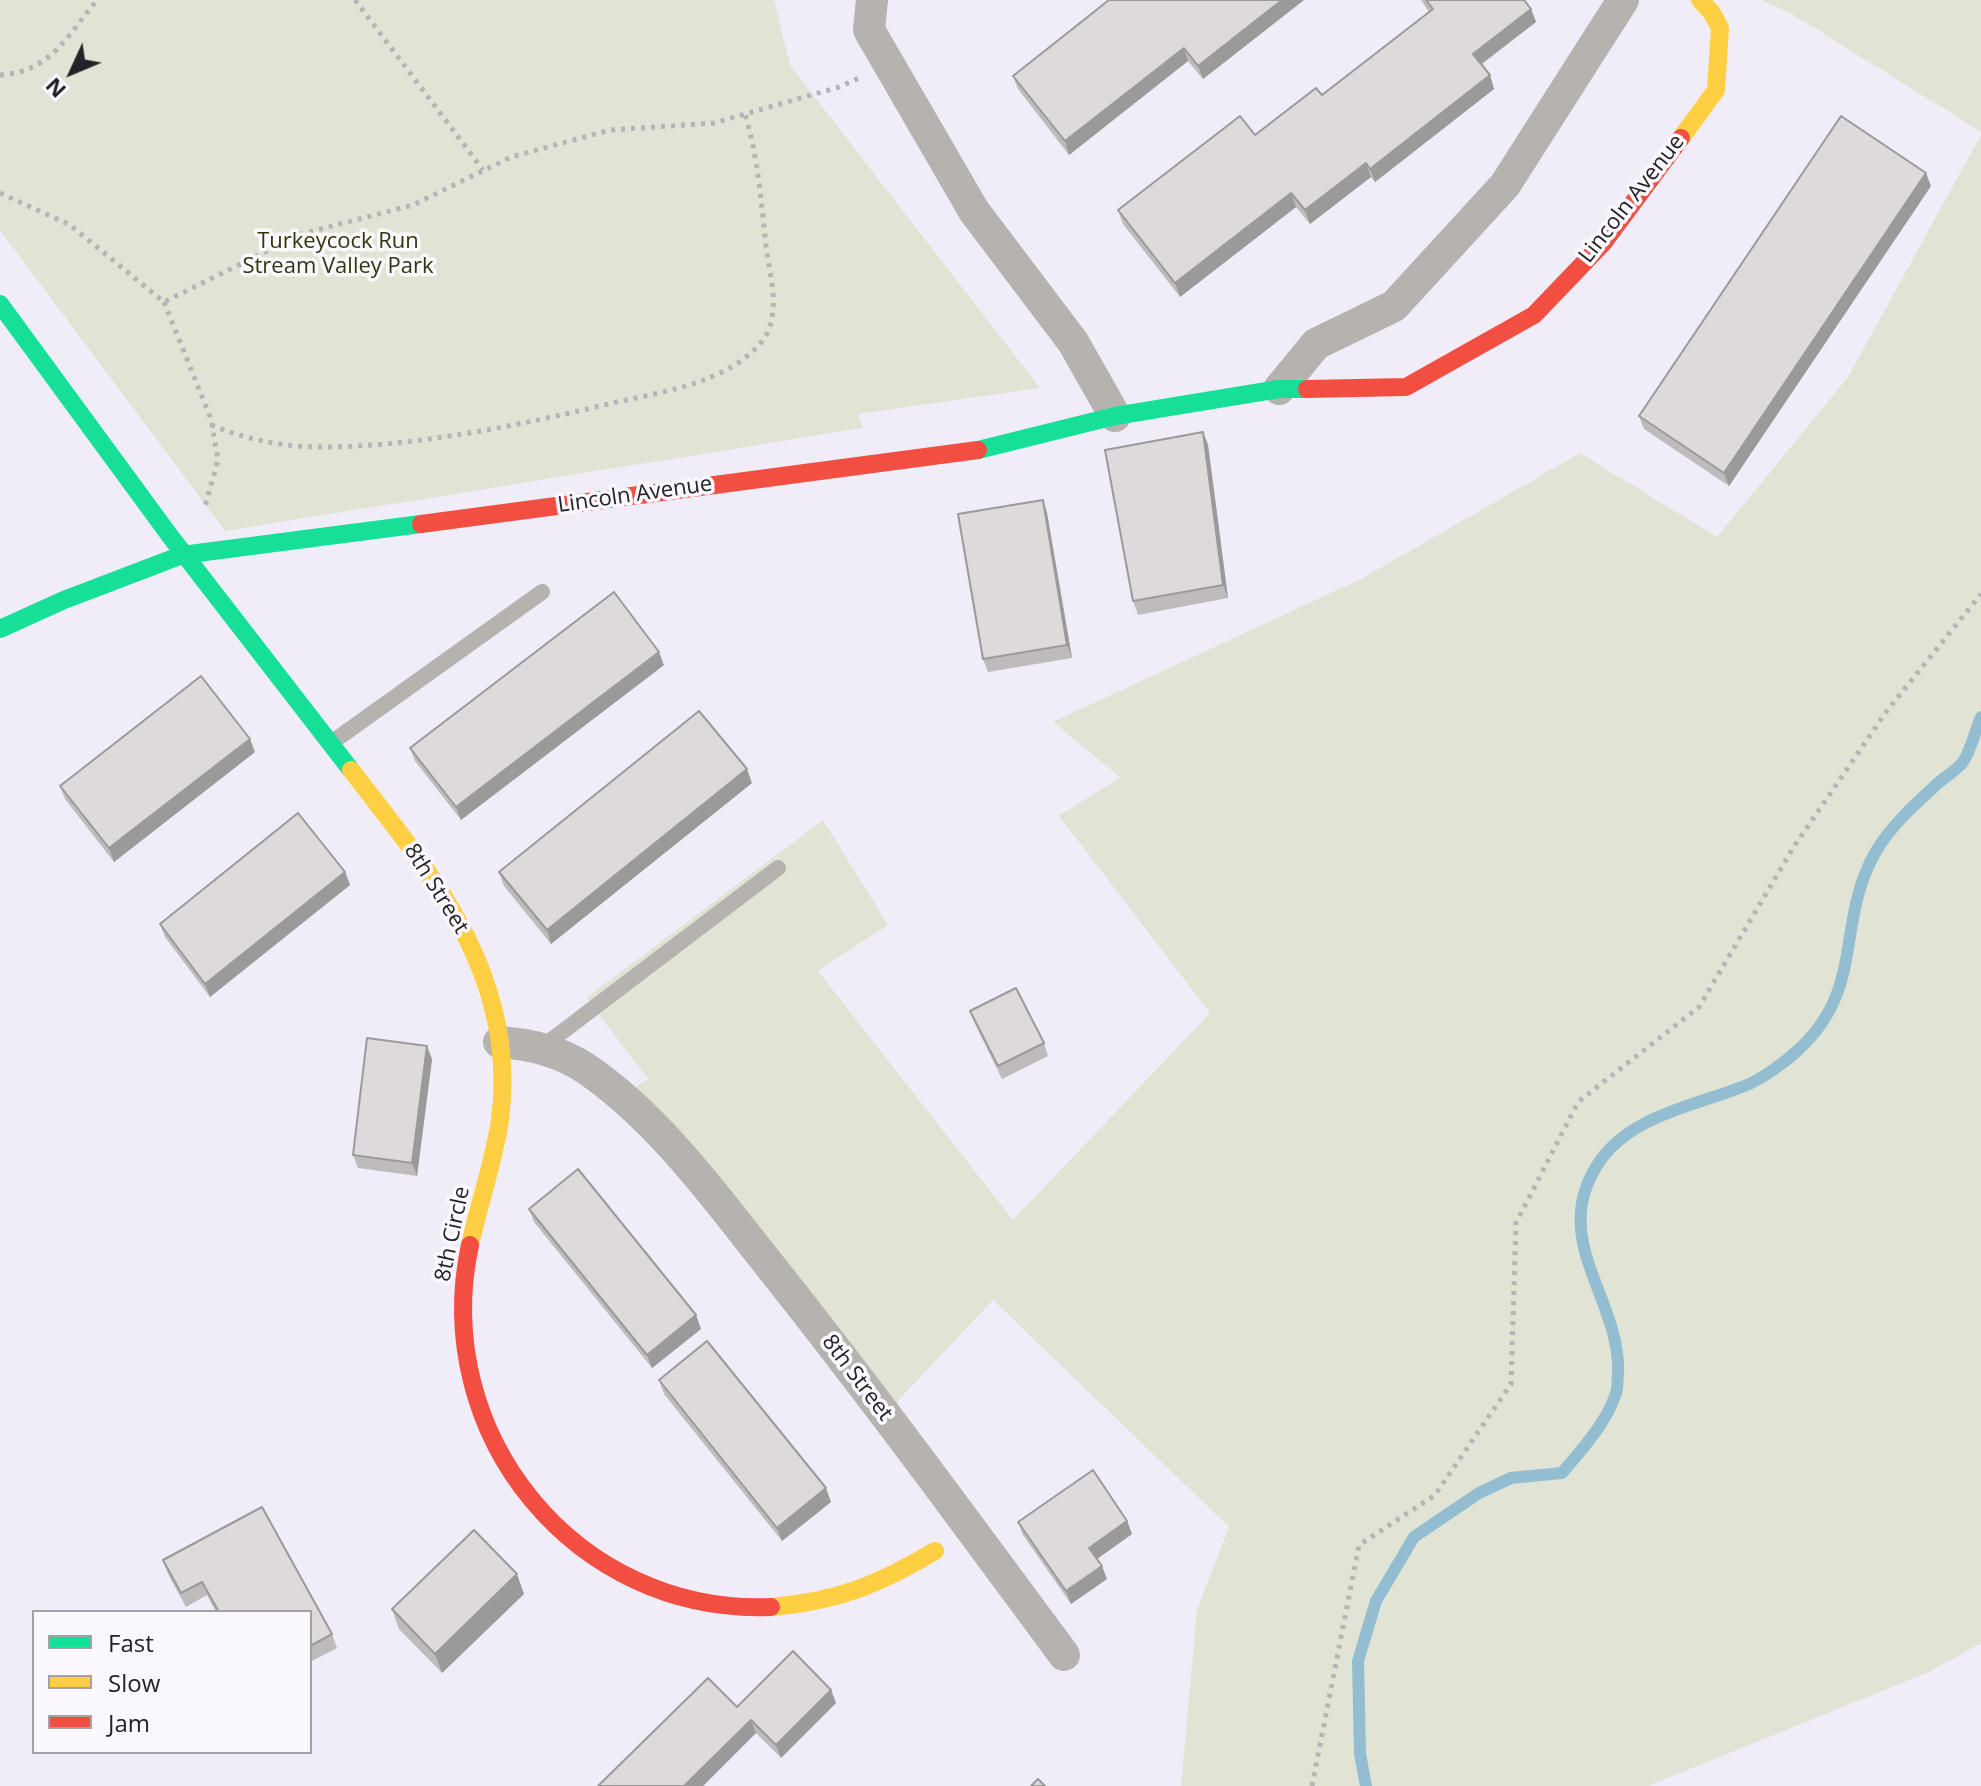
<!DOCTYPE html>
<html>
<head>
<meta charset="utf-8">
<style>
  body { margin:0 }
  #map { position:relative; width:1981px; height:1786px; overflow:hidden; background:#f0edf8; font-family:"Open Sans",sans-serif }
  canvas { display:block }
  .legend { position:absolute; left:32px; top:1610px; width:280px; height:144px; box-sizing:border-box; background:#faf8fd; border:2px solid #a4a2a8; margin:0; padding:10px 14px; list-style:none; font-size:24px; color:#242129 }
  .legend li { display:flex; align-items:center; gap:16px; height:40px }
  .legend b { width:40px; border:2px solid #a4a2a8 }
  .north { position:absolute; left:32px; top:32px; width:80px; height:80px; -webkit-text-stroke:6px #faf8fd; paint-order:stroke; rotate:226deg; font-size:22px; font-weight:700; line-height:32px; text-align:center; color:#242129 }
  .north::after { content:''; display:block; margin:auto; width:28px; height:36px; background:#242129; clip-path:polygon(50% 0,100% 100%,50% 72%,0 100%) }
</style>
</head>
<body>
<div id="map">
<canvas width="1981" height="1786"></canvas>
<ul class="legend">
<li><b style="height:10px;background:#16e098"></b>Fast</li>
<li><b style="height:10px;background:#ffcf43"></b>Slow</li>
<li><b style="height:10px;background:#f24e42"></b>Jam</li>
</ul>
<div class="north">N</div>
</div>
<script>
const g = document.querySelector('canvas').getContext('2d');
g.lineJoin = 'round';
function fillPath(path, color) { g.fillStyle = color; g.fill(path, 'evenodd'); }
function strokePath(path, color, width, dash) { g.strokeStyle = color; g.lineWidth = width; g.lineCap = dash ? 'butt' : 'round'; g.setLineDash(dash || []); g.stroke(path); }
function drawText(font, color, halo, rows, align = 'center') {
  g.font = font + ' "Open Sans",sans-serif'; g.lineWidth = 7; g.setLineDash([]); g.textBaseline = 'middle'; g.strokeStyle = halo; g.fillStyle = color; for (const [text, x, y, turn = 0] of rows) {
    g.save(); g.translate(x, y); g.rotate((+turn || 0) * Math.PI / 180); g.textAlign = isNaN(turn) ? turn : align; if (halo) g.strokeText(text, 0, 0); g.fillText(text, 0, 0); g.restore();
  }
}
fillPath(new Path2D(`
  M0,0H774L790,65L1040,388L858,414L863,428L225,531L0,230Z
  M1761,0H1981V132L1792,14Z
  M1981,135V1643L1929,1672L1648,1786H1181L1197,1610L1229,1527L993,1300L877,1423L627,1093L648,1079L586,998L823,820L888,925L818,971L1013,1220L1210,1013L1059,816L1120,777L1053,722L1363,578L1580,453L1717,537L1848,377Z`), '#e1e4d5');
strokePath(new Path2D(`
  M1366,1786L1360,1754L1358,1661L1376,1601L1414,1537L1479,1493L1511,1478L1562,1473C1582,1449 1606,1424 1616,1393C1618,1388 1617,1381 1618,1375C1622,1301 1550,1242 1596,1167C1627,1115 1696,1106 1747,1085C1763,1078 1784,1063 1797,1051C1866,989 1835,924 1875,853C1889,828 1914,805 1935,786C1943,778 1956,771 1963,762C1971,750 1975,731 1981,717`), '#93bed2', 12);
strokePath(new Path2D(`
  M355,0L483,170
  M0,75C51,72 67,36 97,0
  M0,193L70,225L164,302L301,234L413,205L511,157L610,130L714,123L839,87L859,78
  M164,302L211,419L218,460L204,510
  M211,425C253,442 289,448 335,447C426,444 516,426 604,405C637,397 672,392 704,380C727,371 759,354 769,329C779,302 769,273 766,245C761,201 758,157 745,114
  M1312,1786L1359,1545L1435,1495L1511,1384L1516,1223L1578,1102L1699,1007L1793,848L1886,712L1981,594`), '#b6b4b5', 5, [4, 6]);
strokePath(new Path2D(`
  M331,743L542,592
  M541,1048L778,868`), '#b5b2b0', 16);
strokePath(new Path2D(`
  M872,0L869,30L974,211L1073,342L1115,416
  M1279,389L1316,344L1394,306L1505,185L1623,0
  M499,1042C531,1044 559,1051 585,1068C659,1118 717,1199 771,1267C872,1394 968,1525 1064,1655`), '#b5b2b0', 32);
strokePath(new Path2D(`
  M0,304L170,536L351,770
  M978,450L1115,416L1279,389H1307
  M0,629L64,600L182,555L421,524`), '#16e098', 18);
strokePath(new Path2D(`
  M1681,138L1716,90L1720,28L1712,13L1700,0
  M351,770C432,874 519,977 500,1120C494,1162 479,1203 470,1245
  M771,1607C838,1601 878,1585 935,1551`), '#ffcf43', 18);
strokePath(new Path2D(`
  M1307,389L1406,387L1534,315L1604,242L1681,138
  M421,524L978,450
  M470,1245C429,1434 576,1615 771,1607`), '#f24e42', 18);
fillPath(new Path2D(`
  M1109,0H1304L1203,79L1188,61L1069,155L1018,89L1013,76Z
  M1421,0H1524L1531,9L1536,22L1481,65L1490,75L1494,89L1375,182L1371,177L1310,224L1296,207L1180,297L1123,224L1118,210L1255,135L1322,95L1429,12Z
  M1931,186L1729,486L1644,429L1639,416Z
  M1203,432L1208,445L1228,598L1138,615L1133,601Z
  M1043,500L1047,513L1072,658L988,672L983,659Z
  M664,665L461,820L415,761L410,748Z
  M255,752L114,862L65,799L60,786Z
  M752,783L551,944L504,886L499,872Z
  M345,872L350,885L210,997L165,937L160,924Z
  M970,1011L1044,1043L1048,1056L1002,1079L975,1024Z
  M432,1059L417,1176L358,1168L353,1155Z
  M529,1209L696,1315L701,1329L652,1368L534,1222Z
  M659,1380L831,1502L782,1541L664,1394Z
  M262,1507L332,1634L337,1648L310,1662V1612H216L207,1595L186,1607L168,1574L163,1560Z
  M1127,1521L1132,1534L1097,1559L1107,1579L1071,1604L1023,1535L1018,1522Z
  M524,1594L442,1673L399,1629L392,1609Z
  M831,1690L836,1703L781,1758L756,1733L703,1786H598L737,1707Z`), '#bfbbbc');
fillPath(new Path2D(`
  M1282,0H1304L1203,79L1198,66Z
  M1531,9L1536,22L1477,67L1473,54Z
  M1184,48L1188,61L1069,155L1065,141Z
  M1490,75L1494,89L1375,182L1370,169Z
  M1366,163L1371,177L1310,224L1305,210Z
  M1926,173L1931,186L1729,486L1724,473Z
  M1291,193L1296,207L1180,297L1175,283Z
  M1203,432L1208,445L1228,598L1223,585Z
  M1043,500L1047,513L1072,658L1067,645Z
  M659,652L664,665L461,820L456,807Z
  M250,739L255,752L114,862L109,848Z
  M747,769L752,783L551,944L547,930Z
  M345,872L350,885L210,997L205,984Z
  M427,1046L432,1059L417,1176L412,1163Z
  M696,1315L701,1329L652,1368L647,1355Z
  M826,1488L831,1502L782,1541L777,1528Z
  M1127,1521L1132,1534L1094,1561L1089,1548Z
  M1102,1566L1107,1579L1071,1604L1066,1591Z
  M517,1574L524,1594L442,1673L435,1654Z
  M831,1690L836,1703L781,1758L776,1745Z
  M751,1720L756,1733L703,1786H684Z`), '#9b9999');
const building = new Path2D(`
  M1109,0H1282L1198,66L1184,48L1065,141L1013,76Z
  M1426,0H1524L1531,9L1473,54L1490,75L1370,169L1366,163L1305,210L1291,193L1175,283L1118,210L1240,116L1255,135L1316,88L1322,95L1433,9Z
  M1841,116L1926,173L1724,473L1639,416Z
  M1203,432L1223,585L1133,601L1105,450Z
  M1043,500L1067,645L983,659L958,514Z
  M614,592L659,652L456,807L410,748Z
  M201,676L250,739L109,848L60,786Z
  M699,711L747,769L547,930L499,872Z
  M298,813L345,872L205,984L160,924Z
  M1016,988L1044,1043L998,1066L970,1011Z
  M367,1038L427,1046L412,1163L353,1155Z
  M578,1169L696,1315L647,1355L529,1209Z
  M707,1341L826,1488L777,1528L659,1380Z
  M1093,1470L1127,1521L1089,1548L1102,1566L1066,1591L1018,1522Z
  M262,1507L332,1634L310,1646V1612H219L202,1582L181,1593L163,1560Z
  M474,1530L517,1574L435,1654L392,1609Z
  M793,1651L831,1690L776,1745L751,1720L684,1786H598L708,1678L737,1707Z
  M1038,1779L1045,1786H1031Z`);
fillPath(building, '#dedadb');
strokePath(building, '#9b9999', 2);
drawText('22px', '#242129', '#faf8fd', [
  ["Lincoln Avenue",1632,199,-52],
  ["Lincoln Avenue",635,495,-8],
  ["8th Street",436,889,58],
  ["8th Circle",453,1234,-78],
  ["8th Street",857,1378,53]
]);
drawText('22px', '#31370d', '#faf8fd', [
  ["Turkeycock Run",338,242],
  ["Stream Valley Park",338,267]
]);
</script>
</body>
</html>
